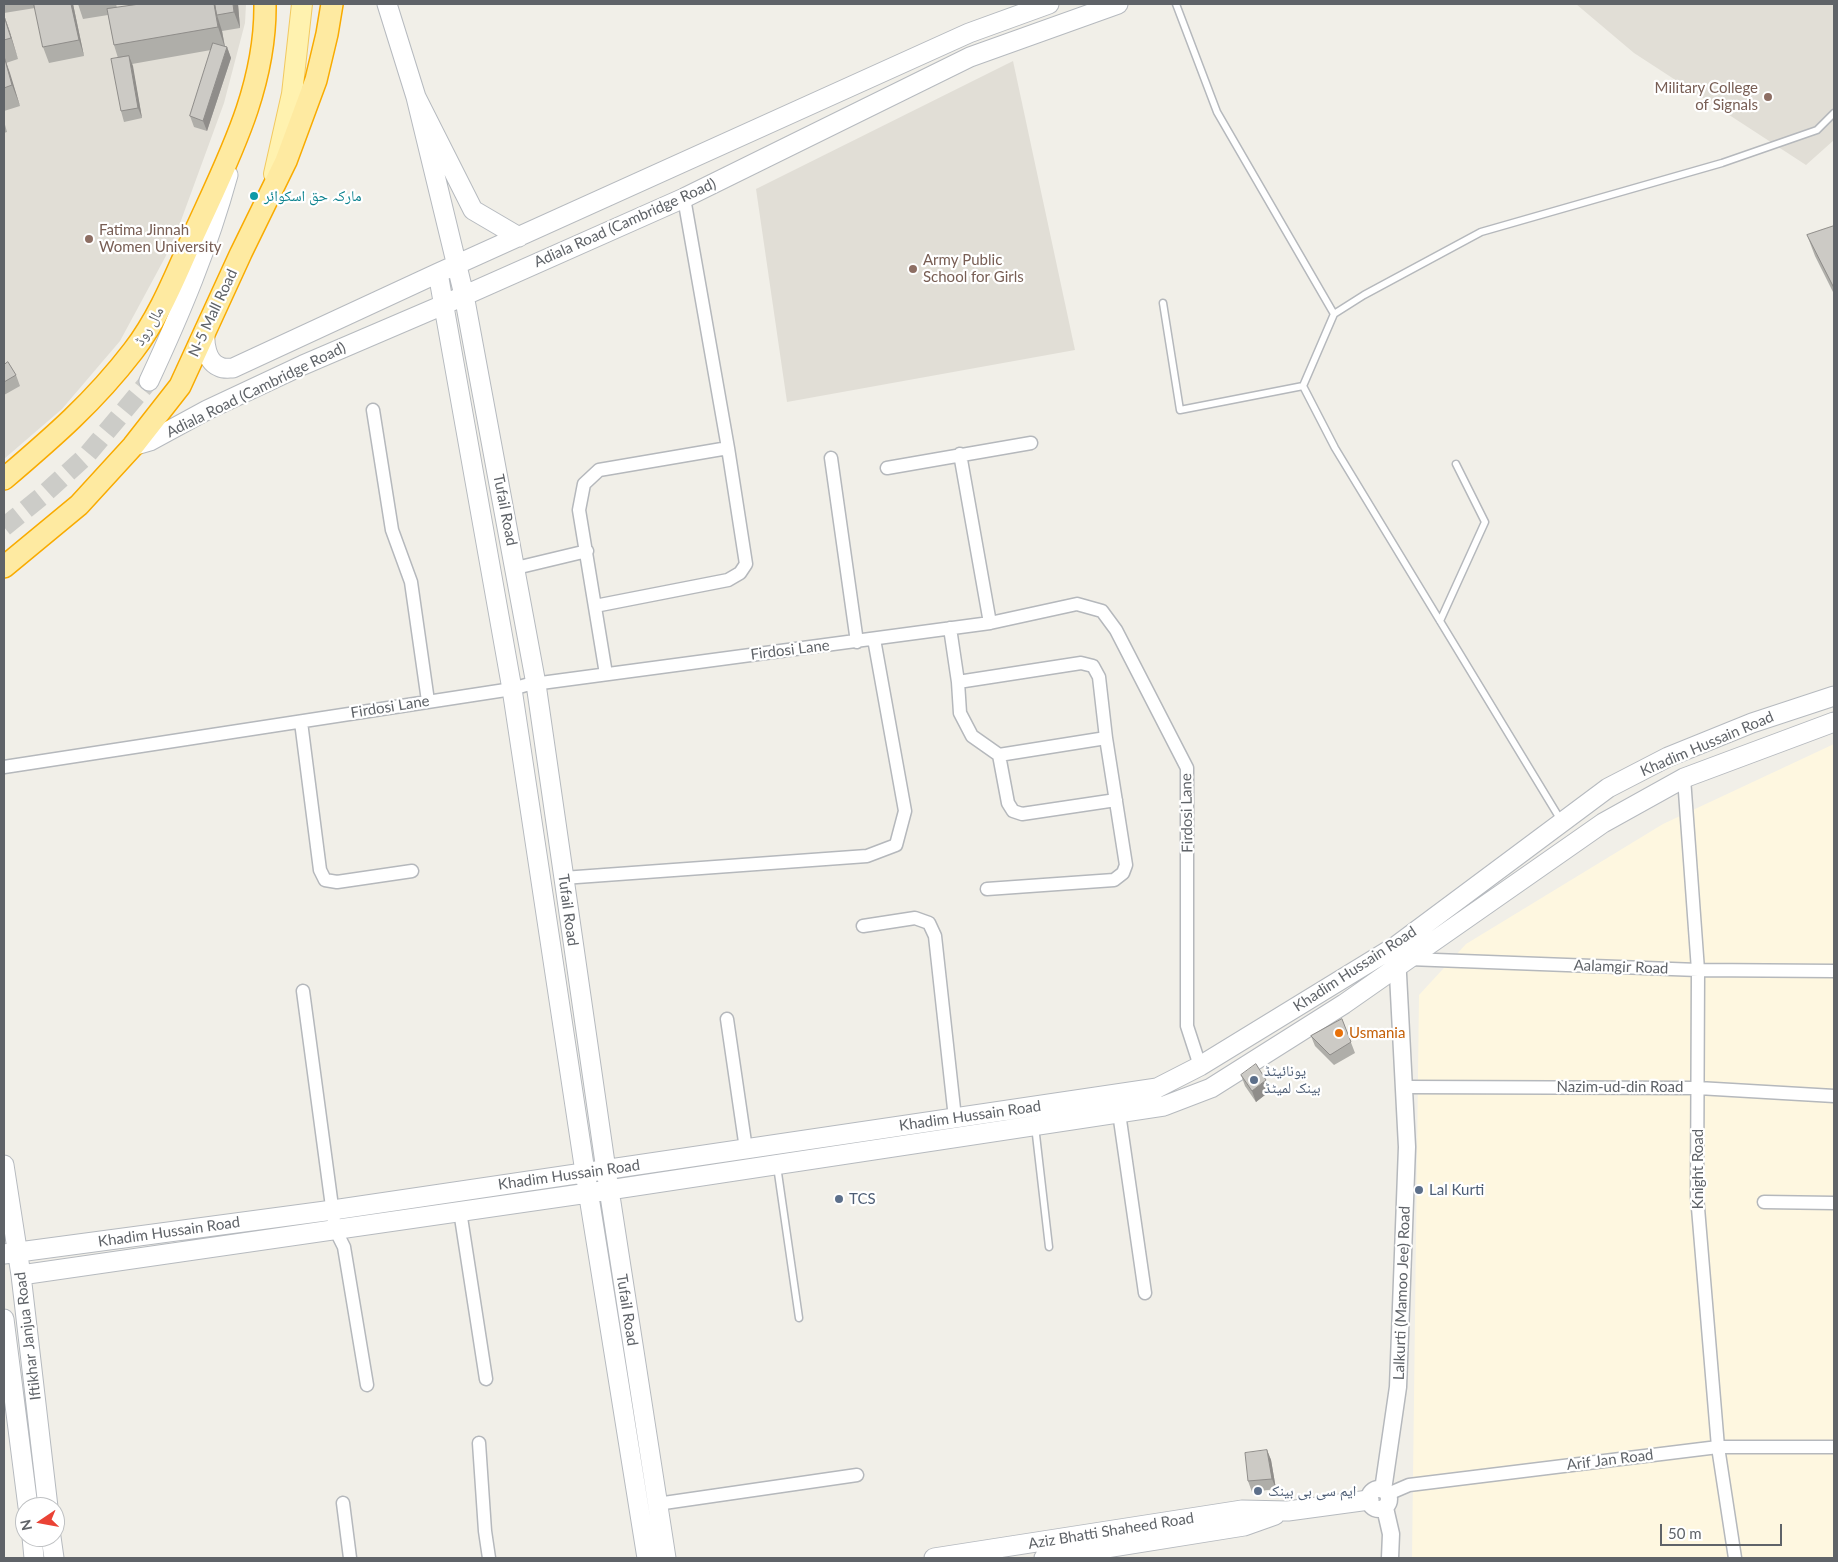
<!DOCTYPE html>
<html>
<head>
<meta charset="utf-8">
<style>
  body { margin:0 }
  #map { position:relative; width:1838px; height:1562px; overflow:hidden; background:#f1efe8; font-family:Lato,sans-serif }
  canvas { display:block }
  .frame { position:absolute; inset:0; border:5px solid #5f6368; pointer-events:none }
  .north { position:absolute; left:15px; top:1497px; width:50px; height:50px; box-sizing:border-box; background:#fff; border:1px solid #bfc1c3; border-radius:50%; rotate:258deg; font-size:14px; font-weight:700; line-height:20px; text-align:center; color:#5f6368 }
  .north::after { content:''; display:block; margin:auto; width:18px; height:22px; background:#ea4335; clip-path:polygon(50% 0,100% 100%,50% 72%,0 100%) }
  .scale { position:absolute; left:1660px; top:1524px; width:122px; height:22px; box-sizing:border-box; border:2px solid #5f6368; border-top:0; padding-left:6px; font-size:15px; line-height:18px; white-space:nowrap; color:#5f6368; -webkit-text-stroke:4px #fff; paint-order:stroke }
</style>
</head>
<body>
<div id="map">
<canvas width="1838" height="1562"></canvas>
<div class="frame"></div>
<div class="north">N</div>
<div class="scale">50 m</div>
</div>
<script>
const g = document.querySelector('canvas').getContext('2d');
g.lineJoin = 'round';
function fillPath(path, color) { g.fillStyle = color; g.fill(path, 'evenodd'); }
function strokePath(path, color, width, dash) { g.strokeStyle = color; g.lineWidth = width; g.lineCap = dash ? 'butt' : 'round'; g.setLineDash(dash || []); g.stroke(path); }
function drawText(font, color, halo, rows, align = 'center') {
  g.font = font + ' Lato,"Noto Naskh Arabic",sans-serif'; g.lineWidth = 4.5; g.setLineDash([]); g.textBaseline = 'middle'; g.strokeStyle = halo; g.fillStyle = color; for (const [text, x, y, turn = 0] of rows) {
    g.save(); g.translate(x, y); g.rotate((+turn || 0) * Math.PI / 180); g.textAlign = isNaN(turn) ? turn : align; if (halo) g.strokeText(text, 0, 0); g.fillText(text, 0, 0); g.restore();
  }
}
fillPath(new Path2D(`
  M1834,744V1558H1412L1419,995L1466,944L1663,824Z`), '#fef7e0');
fillPath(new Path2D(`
  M4,4H246L245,23L224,103L179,226L168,252L120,341L62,409L4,459Z
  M1576,4H1834V140L1806,165L1634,53Z
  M1013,61L1075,350L787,402L756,189Z`), '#e1ded6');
strokePath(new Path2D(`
  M4,527L41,497L87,455L149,381`), '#ccccc8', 19, [19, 9]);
const service = new Path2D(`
  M1176,4L1217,112L1334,314
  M1163,303L1180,410L1303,386
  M1440,621L1485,522L1456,464
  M1562,822L1335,448L1303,386L1334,314L1364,295L1481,232L1722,163L1817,130L1834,113
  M1035,1126L1049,1247
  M777,1166L799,1318`);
const minor = new Path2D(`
  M684,198L728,448
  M373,410L392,530L411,582L428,701
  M960,454L990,623
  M831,458L857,642
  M887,468L1031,443
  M516,568L587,551
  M595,606L728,580L740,573L746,564L728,448L599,470L584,484L579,510L606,674
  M950,628L958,682L1081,663L1093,666L1099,677L1106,738L1126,865L1123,873L1114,880L987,889
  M958,682L960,713L972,736L999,755L1008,803L1013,811L1022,814L1116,800
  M301,722L320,870L325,880L337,882L412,871
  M999,755L1106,738
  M4,767L512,689L526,685L990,623L1077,604L1102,611L1116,630L1187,768V1026L1200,1066
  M1684,778L1698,970L1697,1196L1718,1447L1735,1558
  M563,878L867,856L896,845L905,811L874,639
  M863,926L915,918L929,923L935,936L955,1118
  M1409,959L1698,970L1834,971
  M303,991L335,1229L344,1247L367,1385
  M727,1019L746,1149
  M1405,1087L1698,1088L1834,1096
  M1119,1113L1145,1293
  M1764,1202L1834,1203
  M460,1211L486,1379
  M479,1443L485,1531L489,1558
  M1388,1494L1409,1485L1718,1447H1834
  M343,1503L350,1558
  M657,1504L857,1475`);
const tertiary = new Path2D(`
  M1369 1499a10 10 0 1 1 20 0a10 10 0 1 1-20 0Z
  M1383,1490L1398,1387L1407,1147L1397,955
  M1385,1508L1391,1534L1390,1558`);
const secondary = new Path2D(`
  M387,4L416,97L473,210L519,237
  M416,97L464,295L536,684L606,1170L666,1558
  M438,273L512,689L585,1172L647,1558
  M205,330C204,343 206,362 220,367C224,369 229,368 233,368L438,273L969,33L1049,4
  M149,381C181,312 208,248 228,175
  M133,446L150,441L207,410L303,365L443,305L684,198L970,57L1118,4
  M4,1165L21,1275L48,1507
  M4,1254L333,1210L1157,1088L1200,1066L1396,946L1608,788L1668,757L1752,723L1834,696
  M21,1275L609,1190L1164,1106L1211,1088L1344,1004L1603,823L1684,778L1834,722
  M4,1319L28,1507
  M32,1537L34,1558
  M51,1537L54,1558
  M934,1558L1242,1510L1288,1511L1369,1500
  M1044,1558L1244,1526L1275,1515`);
const primary = new Path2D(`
  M274,174L292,94L302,4`);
const trunk = new Path2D(`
  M4,479C52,438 94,402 133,351C160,316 176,274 194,234C228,159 266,88 265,4
  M4,567L79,505L133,446L180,386L241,253L286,161L316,80L327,34L332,4`);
strokePath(service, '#b5b8bc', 9);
strokePath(minor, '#b5b8bc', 15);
strokePath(tertiary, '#b5b8bc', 19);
strokePath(secondary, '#b6babf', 21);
strokePath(primary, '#f2c960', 22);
strokePath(trunk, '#f9ab00', 24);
strokePath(service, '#fff', 6);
strokePath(minor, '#fff', 12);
strokePath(tertiary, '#fff', 16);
strokePath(secondary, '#fff', 19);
strokePath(primary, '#fff2af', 20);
strokePath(trunk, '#feeaa1', 21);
fillPath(new Path2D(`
  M4,4H73L84,56L49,63L43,47L35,8L4,13Z
  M78,4H118H116L117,8L137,4H238L240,28L222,31L225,46L227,47L231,58L207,131L194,127L190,116L211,50L132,64L142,118L124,122L121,111L118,58L114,45L108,15L83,19Z
  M4,15L18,59L6,63L20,106L4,111Z
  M4,121L7,132L4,133Z
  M1834,226V294L1815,256L1807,235Z
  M4,365L16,375L20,386L4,395Z
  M1342,1019L1355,1053L1334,1065L1315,1046L1311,1036Z
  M1241,1075L1270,1091L1256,1102L1245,1086Z
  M1267,1450L1271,1460L1276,1489L1252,1492L1248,1481Z`), '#afaea9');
fillPath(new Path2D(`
  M71,4H73L84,56L79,40Z
  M214,4H216L217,15L222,31L225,48L218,27Z
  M233,4H238L240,28L234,12Z
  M4,15L10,32L18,59L11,38Z
  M227,47L231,58L207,131L203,121Z
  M4,56L10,73L20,106L12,85Z
  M129,56L133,66L142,118L138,108Z
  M1266,1080L1270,1091L1256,1102L1252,1091Z
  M1267,1450L1271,1460L1276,1489L1272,1479Z`), '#8f8d8a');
const building = new Path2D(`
  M34,4H71L79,40L43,47Z
  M140,4H214L218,27L114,45L107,9Z
  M215,4H233L234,12L217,15Z
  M4,16L11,38L4,40Z
  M213,43L227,47L203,121L190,116Z
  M4,56L12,85L4,88Z
  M129,56L138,108L121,111L111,59Z
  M1834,226V288L1807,235Z
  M8,362L16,375L4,382V365Z
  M1342,1019L1351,1042L1330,1055L1311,1036Z
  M1256,1064L1266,1080L1252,1091L1241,1075Z
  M1267,1450L1272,1479L1248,1481L1245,1453Z`);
fillPath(building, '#cccac5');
strokePath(building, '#8f8d8a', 1);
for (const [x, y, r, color] of [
  [1768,97,5,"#8d6e63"],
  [254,196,5,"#0f9aa8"],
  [89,239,5,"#8d6e63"],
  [913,269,5,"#8d6e63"],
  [1339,1033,5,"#e8710a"],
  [1254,1080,5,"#5c6f8a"],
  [1419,1190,5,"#5c6f8a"],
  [839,1199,5,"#5c6f8a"],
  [1258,1491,5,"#5c6f8a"]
]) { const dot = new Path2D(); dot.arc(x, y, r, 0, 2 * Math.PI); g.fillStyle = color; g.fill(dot); strokePath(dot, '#fff', 2); }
drawText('15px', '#785e54', '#fff', [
  ["Military College",1758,88,"right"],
  ["of Signals",1758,105,"right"],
  ["Fatima Jinnah",99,230],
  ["Women University",99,247],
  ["Army Public",923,260],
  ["School for Girls",923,277]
], 'left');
drawText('15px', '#0d838f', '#fff', [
  ["مارکہ حق اسکوائر",264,196]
], 'left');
drawText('15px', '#5f6368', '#fff', [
  ["Adiala Road (Cambridge Road)",625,223,-24],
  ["N-5 Mall Road",213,313,-65],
  ["مال روڈ",149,326,-59],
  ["Adiala Road (Cambridge Road)",256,390,-26],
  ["Tufail Road",505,510,79],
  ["Firdosi Lane",790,650,-7],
  ["Firdosi Lane",390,707,-9],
  ["Khadim Hussain Road",1707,744,-23],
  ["Firdosi Lane",1187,813,-91],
  ["Tufail Road",568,910,82],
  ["Aalamgir Road",1621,967,2],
  ["Khadim Hussain Road",1355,969,-33],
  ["Nazim-ud-din Road",1620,1087],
  ["Khadim Hussain Road",970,1116,-8],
  ["Knight Road",1698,1169,-90],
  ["Khadim Hussain Road",569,1175,-8],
  ["Khadim Hussain Road",169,1232,-8],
  ["Lalkurti (Mamoo Jee) Road",1402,1293,-88],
  ["Tufail Road",627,1310,81],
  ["Iftikhar Janjua Road",28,1336,-97],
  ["Arif Jan Road",1610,1460,-7],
  ["Aziz Bhatti Shaheed Road",1111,1531,-9]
]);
drawText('15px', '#c56008', '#fff', [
  ["Usmania",1349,1033]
], 'left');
drawText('15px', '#4e5e75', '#fff', [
  ["یونائیٹڈ",1264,1071],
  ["بینک لمیٹڈ",1264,1088],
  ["Lal Kurti",1429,1190],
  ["TCS",849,1199],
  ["ایم سی بی بینک",1268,1491]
], 'left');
</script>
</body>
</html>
